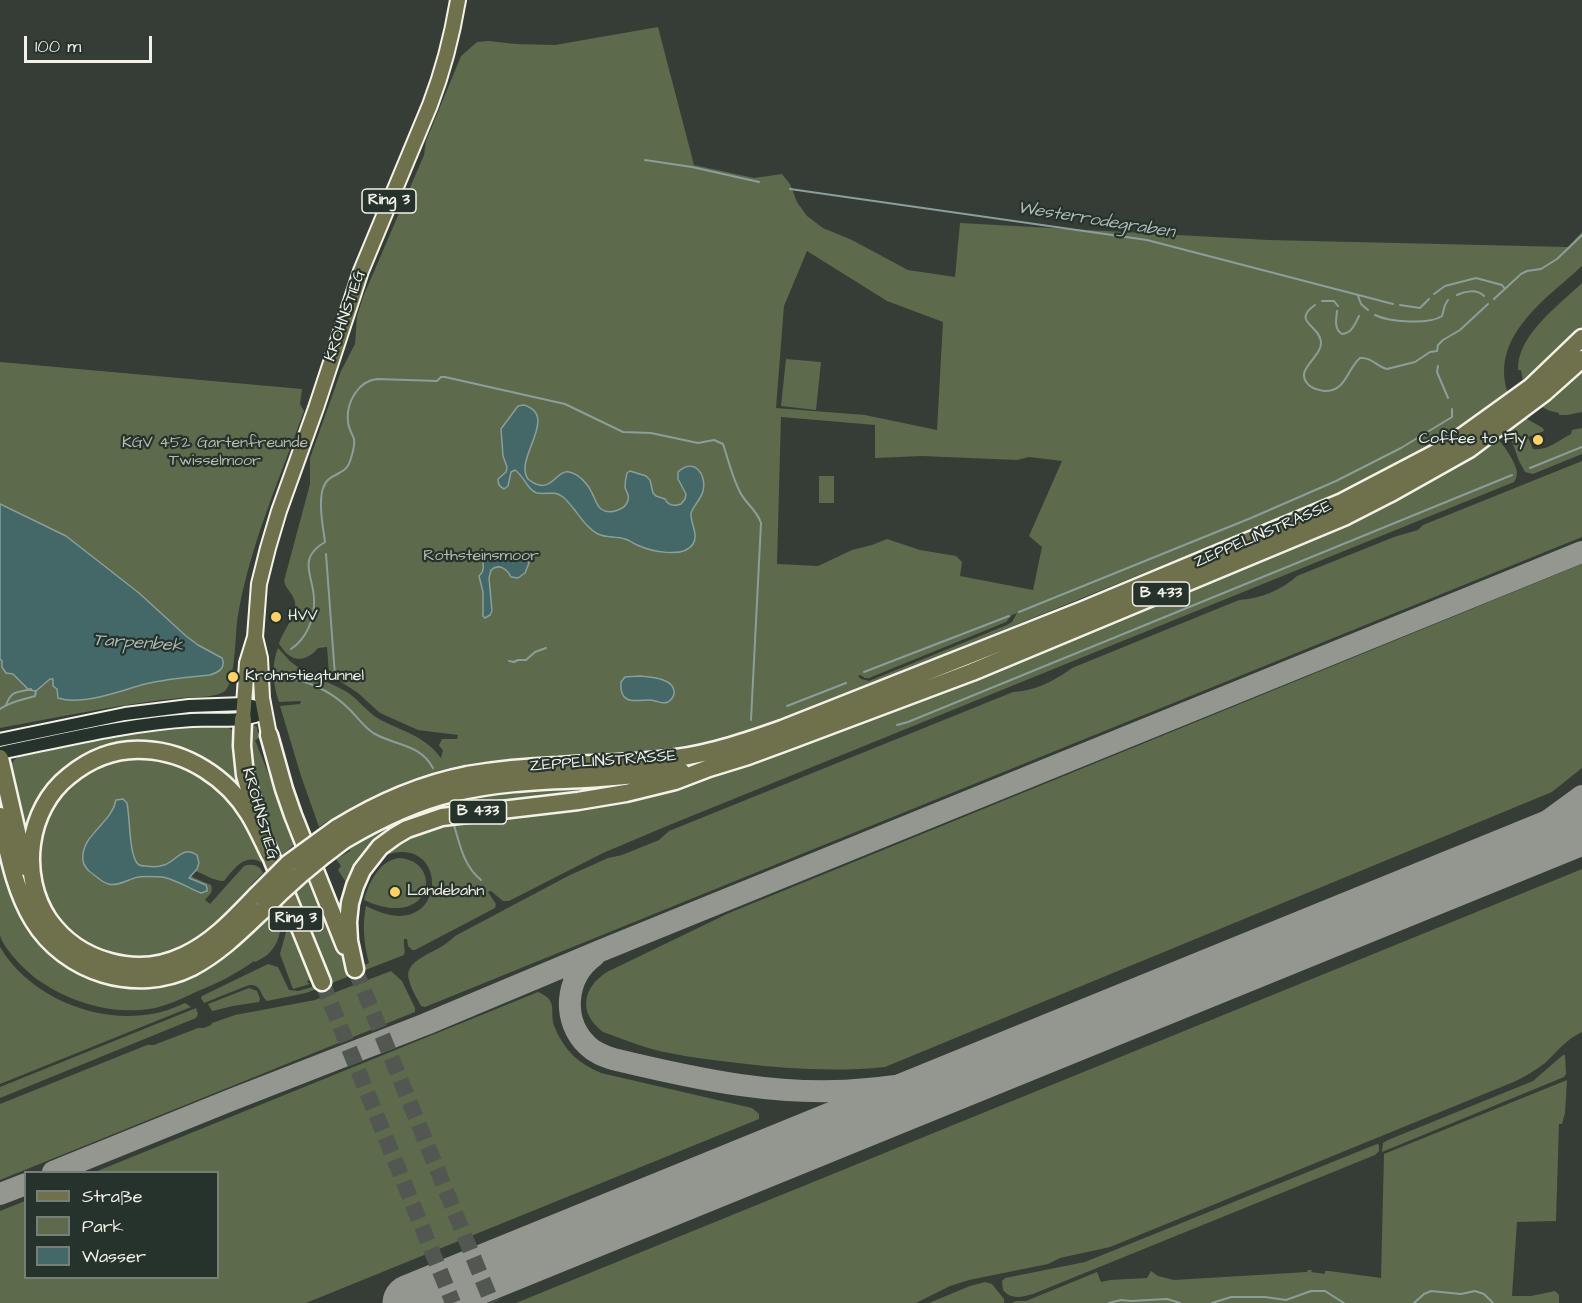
<!DOCTYPE html>
<html>
<head>
<meta charset="utf-8">
<style>
  body { margin:0 }
  #map { position:relative; width:1582px; height:1303px; overflow:hidden; background:#353d36; font-family:"Architects Daughter",sans-serif }
  canvas { display:block }
  .legend { position:absolute; left:24px; top:1171px; width:195px; height:108px; box-sizing:border-box; background:#26332d; border:2px solid #787f78; margin:0; padding:8px 10px; list-style:none; font-size:18px; color:#f4f1e8 }
  .legend li { display:flex; align-items:center; gap:12px; height:30px }
  .legend b { width:30px; border:2px solid #787f78 }
  .scale { position:absolute; left:24px; top:36px; width:128px; height:27px; box-sizing:border-box; border:3px solid #f4f1e8; border-top:0; padding-left:8px; font-size:18px; line-height:21px; white-space:nowrap; color:#f4f1e8; -webkit-text-stroke:4px #26332d; paint-order:stroke }
</style>
</head>
<body>
<div id="map">
<canvas width="1582" height="1303"></canvas>
<ul class="legend">
<li><b style="height:8px;background:#6e714b"></b>Straße</li>
<li><b style="height:16px;background:#5d6a4c"></b>Park</li>
<li><b style="height:16px;background:#436867"></b>Wasser</li>
</ul>
<div class="scale">100 m</div>
</div>
<script>
const g = document.querySelector('canvas').getContext('2d');
g.lineJoin = 'round';
function fillPath(path, color) { g.fillStyle = color; g.fill(path, 'evenodd'); }
function strokePath(path, color, width, dash) { g.strokeStyle = color; g.lineWidth = width; g.lineCap = dash ? 'butt' : 'round'; g.setLineDash(dash || []); g.stroke(path); }
function drawText(font, color, halo, rows, align = 'center') {
  g.font = font + ' "Architects Daughter",sans-serif'; g.lineWidth = 4.5; g.setLineDash([]); g.textBaseline = 'middle'; g.strokeStyle = halo; g.fillStyle = color; for (const [text, x, y, turn = 0] of rows) {
    g.save(); g.translate(x, y); g.rotate((+turn || 0) * Math.PI / 180); g.textAlign = isNaN(turn) ? turn : align; if (halo) g.strokeText(text, 0, 0); g.fillText(text, 0, 0); g.restore();
  }
}
fillPath(new Path2D(`
  M658,27L694,165L754,178L782,174L790,184L797,202L807,216L823,228L852,240L908,270L955,277L960,223L1269,240L1568,247L1582,232V266C1546,299 1489,337 1508,393C1458,429 1407,461 1352,489C1295,517 1236,538 1177,562L1176,560C1085,597 993,634 902,671C846,694 790,720 732,736C649,758 567,751 483,762C425,769 368,795 319,827L301,776L280,706L300,704L301,701L279,702C273,685 271,665 278,648C282,652 286,657 290,661C307,676 329,681 347,692C359,700 367,712 379,719C403,732 424,735 441,758L443,750L440,747L439,745L442,739H457L458,735L418,730L380,713L358,693L329,674L327,647L318,648C312,656 300,663 290,656C286,654 282,648 279,644C282,632 297,615 295,603C294,594 286,590 284,581L310,484V458L341,371L355,344L357,316L363,297L424,155L426,141L461,56L477,42L488,41L516,44L555,45ZM807,251L887,301L943,322L937,430L865,415L776,408L784,306ZM781,417L875,425V458L922,456L1017,460L1029,457L1062,461L1029,536L1042,547L1033,590L960,576L962,562L956,556L920,550L887,539L872,545L852,550L818,566L777,564ZM1017,613L1012,622L1007,625L869,681L861,679L858,676L860,675L865,678H869L1006,622L1012,615Z
  M1582,283V328L1523,382L1521,370H1518C1517,335 1559,305 1582,283Z
  M786,359L821,362L816,410L781,406Z
  M0,362L302,389L300,404L304,411C280,478 250,545 238,615C235,630 236,681 225,691C215,698 192,697 180,698C120,704 60,717 0,728Z
  M1582,366V412L1567,415H1559V413L1550,411L1536,404Z
  M1522,416L1543,428L1544,431L1528,437L1533,449C1548,451 1557,441 1571,434L1572,430L1582,428V454L1533,474L1525,472L1519,461L1509,433L1515,421Z
  M1496,438C1503,443 1516,463 1517,472C1517,476 1516,479 1514,482L667,826L603,853L509,901H503L491,891L488,892L496,904L495,908L415,950H412L408,946L407,939H404C403,945 406,950 404,955L306,993L267,1001C259,994 262,984 249,985L204,1003L201,998L202,996L268,964L278,967L289,990L298,991L312,987L313,983L308,980L307,982L310,984L293,989L280,954L286,932L287,915L293,894L311,879L349,971L369,963C364,945 362,925 366,906C376,911 386,915 398,916C449,917 442,833 383,856L398,841L431,827L686,784L752,764L855,724Z
  M1582,461V537L425,1007L421,1006C417,998 411,989 409,980C403,961 433,953 444,945C448,942 452,939 455,936L568,876L608,858L622,855L659,840L669,831L1013,692C1034,691 1055,681 1072,668L1239,600C1259,599 1282,590 1297,576L1394,537L1418,530L1423,525Z
  M819,476H834V503H819Z
  M1582,564V768L1552,792L885,1067C836,1072 787,1069 738,1063C715,1060 692,1058 669,1053C647,1049 625,1040 603,1032C578,1013 582,988 607,972L729,913Z
  M251,723L257,727L259,738L255,740L296,843L278,859L259,807L248,760L249,724Z
  M186,725C199,725 229,720 235,734C237,738 237,744 237,748L232,749L233,755H238L242,785L235,787L175,751L82,761L28,847L9,769C13,758 20,755 30,752L132,731Z
  M158,756L203,774L236,805L267,866C247,851 237,865 224,881C213,881 205,874 195,871L197,869L181,854C176,858 170,863 165,865C158,868 142,869 137,863C129,854 129,823 129,811L115,807L110,815L90,836L106,884L113,885L138,877H165L201,893L188,878L190,876L211,885C214,892 209,895 205,900L210,904L244,866C252,863 260,865 263,873L251,885L252,888L225,917L197,940L166,955L139,959L115,956L88,945L63,925L55,915L46,899L40,883L36,846L59,792L105,760Z
  M665,778L406,824L349,887L338,870L341,866L336,859L350,851L348,847L351,843L407,814L465,798L509,791Z
  M0,835L10,878L79,973L110,984L128,987L159,985L266,917L268,920L278,909C283,922 281,940 271,951C267,956 261,959 255,962L254,961C236,974 218,983 198,991C184,998 170,1004 155,1008C115,1016 71,1003 38,980C27,972 3,949 0,935C0,927 0,916 0,908C0,883 0,859 0,835Z
  M398,858C444,859 434,932 364,900C369,883 378,862 398,858Z
  M1582,869V1032C1565,1040 1558,1051 1545,1063C1536,1070 1526,1076 1516,1081L1110,1247L1060,1258L1048,1264L969,1280L950,1286L916,1303H516Z
  M0,947C32,1001 108,1029 168,1010C174,1008 180,1005 185,1003L191,1007L0,1084Z
  M391,971L402,981L415,1008V1012L0,1180V1104L147,1045H154L198,1028H204L211,1025L212,1023L235,1015L315,1000Z
  M249,988L257,991L260,999L259,1002L233,1006L212,1011L208,1004Z
  M538,992C560,1001 548,1011 555,1028C565,1051 578,1063 601,1073L752,1108L759,1114V1119L306,1303H0V1211L25,1201L26,1278H218V1172H95Z
  M196,1008L198,1014L196,1018L0,1098V1087Z
  M1563,1055H1565L1566,1074L1564,1077L1382,1152L1383,1143L1388,1140L1533,1081Z
  M1567,1080L1565,1113L1562,1124H1559L1556,1221L1517,1222L1512,1296H1531L1555,1291L1559,1295V1303H1012L1016,1301H1026L1097,1272L1101,1282L1110,1280L1147,1278L1151,1271L1158,1276L1174,1280L1307,1272L1308,1270H1312L1311,1272L1325,1274V1271H1329L1381,1278L1384,1154Z
  M1377,1144L1379,1145V1151L1375,1155L1033,1294C1022,1297 1011,1300 1003,1290L1002,1281L1005,1278L1085,1262Z
  M985,1282L992,1284L1004,1299V1303H929L970,1286Z`), '#5d6a4c');
const water = new Path2D(`
  M524,405C560,416 513,459 528,479C529,480 534,483 536,484C552,491 557,470 569,472C579,474 588,484 592,493C595,498 596,505 601,509C609,515 626,510 628,500C630,495 626,492 625,487C625,483 626,477 627,473L630,471L646,476L650,480L653,493L656,496L665,499C668,506 675,506 681,504L685,499L686,494L678,479V472C694,457 707,474 703,491C701,499 694,505 691,513C690,523 699,534 693,544C684,559 650,551 637,545C633,543 629,540 625,539C616,536 606,538 598,534C583,526 576,508 563,497C554,490 546,495 537,493C527,490 525,477 515,470L511,472L508,486L504,489C499,486 498,484 498,479L506,472L507,467L503,456L501,429L518,406Z
  M0,504L66,536L139,593L186,636L198,645L222,658C226,668 219,672 210,675C189,677 165,679 145,684C119,691 83,706 58,698L57,689L53,686V679H50L36,691L29,690L13,674L6,673L2,667V661L0,659Z
  M485,551C490,553 495,556 500,557C513,560 520,548 529,563L525,573L518,578L511,577C507,569 499,563 491,570L489,578L492,611L490,615L485,618L483,616V592L479,576C481,574 483,572 483,569C485,562 478,558 485,551Z
  M640,676C650,677 676,678 674,694C673,698 671,700 668,702C662,705 657,700 650,700C636,700 619,706 621,682L625,677Z
  M123,799L127,803C130,817 129,853 137,863C139,866 143,866 146,866C152,867 159,867 164,865C177,861 182,845 197,855L199,863L197,869L189,878L206,885L207,888V891L201,893C191,889 172,878 162,877C159,877 143,876 139,877C130,878 118,887 108,884C101,882 95,875 89,871C84,866 82,862 83,854C86,832 112,822 116,800Z`);
fillPath(water, '#436867');
strokePath(water, '#8a9f9b', 1.5);
strokePath(new Path2D(`
  M645,160L692,167L759,182
  M790,189L1147,240L1393,304
  M1434,294L1445,286L1476,278L1502,285L1505,289
  M1457,295C1465,291 1477,289 1484,296
  M1358,296L1361,304L1368,310
  M1494,299L1521,274L1527,271L1541,269L1557,259L1582,235
  M1322,301H1334L1338,306
  M1315,305C1291,322 1320,325 1321,342C1322,357 1295,369 1307,383C1310,388 1318,390 1324,391C1346,392 1347,369 1360,358C1372,357 1377,367 1387,369L1415,362L1430,352L1437,351
  M1400,305L1420,308L1429,299
  M1337,311C1336,320 1334,329 1342,334C1352,333 1355,324 1359,316
  M1375,315C1389,322 1429,325 1442,316L1445,305L1448,300
  M1437,351L1438,345L1443,340L1460,330L1488,304
  M1438,366L1437,372L1448,398
  M1530,468L1582,447
  M326,554L335,676
  M1019,612L1251,518L1336,481L1401,448L1452,417V409
  M291,649C306,639 315,619 314,600C314,576 296,559 325,542C323,526 315,490 329,479C340,471 347,473 351,458C353,452 355,445 354,439C352,433 348,428 348,421C346,403 358,381 377,379L437,381L441,377H445L565,404L623,432L651,433L698,443L714,440L723,444C728,459 732,476 739,490C745,504 756,508 761,523L751,720
  M509,661L514,662L518,660H526L535,652L546,648
  M864,672L1009,616
  M295,679C314,684 334,694 348,708C357,716 364,728 375,734C397,746 420,744 433,768
  M6,705C12,689 18,693 31,689
  M787,706L846,683
  M0,709C11,701 22,700 35,696L36,691
  M897,725L908,722L1512,475
  M454,825C460,846 464,866 481,880
  M1109,1303L1121,1300L1131,1301L1167,1299L1180,1303
  M1212,1303L1231,1297H1265L1286,1300L1311,1291H1325L1344,1303
  M1414,1303L1424,1294L1431,1291L1461,1294L1475,1291L1484,1294L1493,1303`), '#8a9f9b', 2);
strokePath(new Path2D(`
  M1422,891L1505,849L1545,823L1582,796
  M594,956C565,977 561,1021 588,1046C595,1053 604,1056 613,1059C696,1079 782,1098 868,1089C891,1087 917,1084 940,1078C964,1072 988,1065 1011,1058
  M53,1172L231,1100L426,1024L600,951L1582,552
  M0,1194L26,1184`), '#94978f', 22);
strokePath(new Path2D(`
  M411,1303L1582,826`), '#94978f', 57);
strokePath(new Path2D(`
  M355,969L492,1303
  M322,982L453,1303`), '#525851', 16, [16, 8]);
const secondary = new Path2D(`
  M0,740L125,714L189,706L244,704L256,707L265,711C250,723 211,719 192,720C127,724 64,740 0,753`);
const primary = new Path2D(`
  M255,637L260,658L262,698L269,735
  M243,719L247,663L255,637L259,584L268,548L279,511L316,408L361,271L430,105C443,71 452,36 458,0`);
const highway = new Path2D(`
  M243,719L242,746L245,775L257,817
  M269,735L284,789L293,815L345,946
  M0,758L25,867
  M0,816C8,851 14,889 33,920C65,973 136,995 192,967C219,953 241,931 263,910
  M337,828C376,804 421,784 467,775C497,770 528,767 558,766C598,763 637,764 676,758C713,753 748,741 782,729L1083,610L1340,503L1449,446L1531,387L1582,338
  M344,840C378,820 414,802 453,793C497,782 541,781 585,779C617,777 649,774 681,771
  M266,844L322,982
  M256,896C234,919 212,943 183,956C137,978 79,962 49,920C19,876 27,809 69,776C91,758 116,748 145,750C187,752 227,778 249,814C257,827 263,841 270,855
  M355,969L349,941L348,922L350,903L355,886L362,870L380,847L395,836L407,829L442,817L578,801L626,793L675,781L709,768L748,756L786,742L972,672L1346,516L1389,494L1469,449L1545,392L1582,359`);
strokePath(secondary, '#f4f1e8', 16);
strokePath(primary, '#f4f1e8', 18);
strokePath(highway, '#f4f1e8', 21);
strokePath(secondary, '#26332d', 12);
strokePath(primary, '#6e714b', 14);
strokePath(highway, '#6e714b', 16);
const highwayBridge = new Path2D(`
  M256,896L289,863L337,828
  M263,910C288,884 314,862 344,840`);
strokePath(highwayBridge, '#f4f1e8', 21, []);
strokePath(highwayBridge, '#6e714b', 16);
for (const [x, y, r, color] of [
  [1538,440,6,"#ffd166"],
  [276,617,6,"#ffd166"],
  [233,677,6,"#ffd166"],
  [395,892,6,"#ffd166"]
]) { const dot = new Path2D(); dot.arc(x, y, r, 0, 2 * Math.PI); g.fillStyle = color; g.fill(dot); strokePath(dot, '#26332d', 2); }
for (const [x, y, w] of [
  [389,201,54],
  [1161,594,57],
  [478,812,57],
  [296,919,54]
]) { const box = new Path2D(); box.roundRect(x - w / 2, y - 12, w, 24, 4.5); g.fillStyle = '#26332d'; g.fill(box); strokePath(box, '#f4f1e8', 1.5); }
drawText('bold 15px', '#f4f1e8', null, [
  ["Ring 3",389,201],
  ["B 433",1161,594],
  ["B 433",478,812],
  ["Ring 3",296,919]
]);
drawText('16px', '#f4f1e8', '#26332d', [
  ["KROHNSTIEG",346,316,-71],
  ["ZEPPELINSTRASSE",1263,535,-23],
  ["ZEPPELINSTRASSE",603,762,-4],
  ["KROHNSTIEG",259,814,74]
]);
drawText('16px', '#f4f1e8', '#26332d', [
  ["Coffee to Fly",1526,440,"right"],
  ["HVV",288,617],
  ["Krohnstiegtunnel",245,677],
  ["Landebahn",407,892]
], 'left');
drawText('16px', '#b8bbaa', '#26332d', [
  ["KGV 452 Gartenfreunde",215,444],
  ["Twisselmoor",215,462],
  ["Rothsteinsmoor",481,557]
]);
drawText('italic 18px', '#adbab4', '#26332d', [
  ["Westerrodegraben",1096,221,9],
  ["Tarpenbek",138,644,4]
]);
</script>
</body>
</html>
